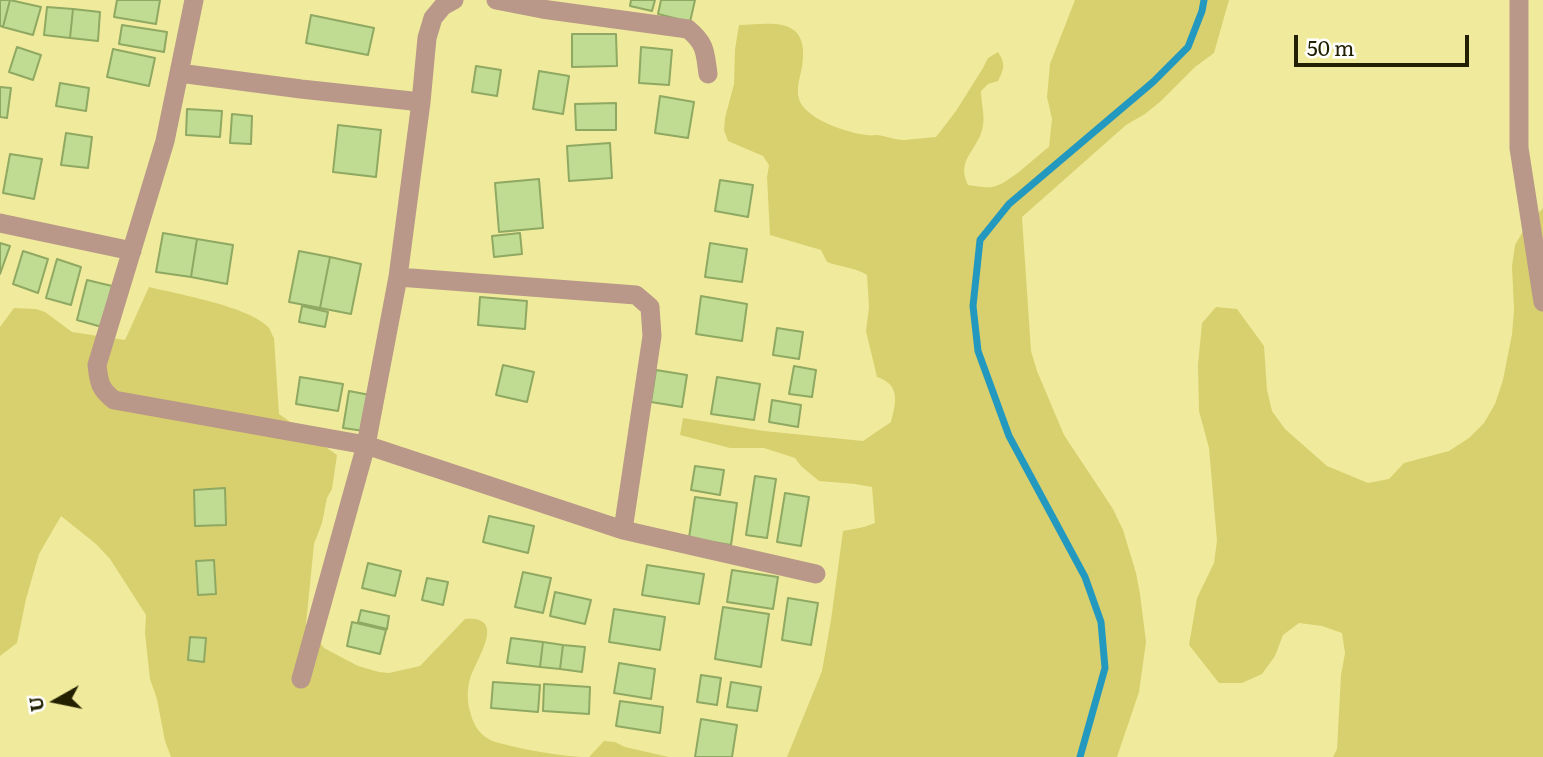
<!DOCTYPE html>
<html>
<head>
<meta charset="utf-8">
<style>
  body { margin:0 }
  #map { position:relative; width:1543px; height:757px; overflow:hidden; background:#f0eb9c; font-family:Literata,serif }
  canvas { display:block }
  .north { position:absolute; left:21px; top:666px; width:70px; height:70px; -webkit-text-stroke:5px #fff; paint-order:stroke; rotate:261deg; font-size:19px; font-weight:700; line-height:28px; text-align:center; color:#232001 }
  .north::after { content:''; display:block; margin:auto; width:24px; height:32px; background:#232001; clip-path:polygon(50% 0,100% 100%,50% 72%,0 100%) }
  .scale { position:absolute; left:1294px; top:35px; width:175px; height:32px; box-sizing:border-box; border:4px solid #232001; border-top:0; padding-left:9px; font-size:21px; line-height:24px; white-space:nowrap; color:#232001; -webkit-text-stroke:5px #fff; paint-order:stroke }
</style>
</head>
<body>
<div id="map">
<canvas width="1543" height="757"></canvas>
<div class="north">U</div>
<div class="scale">50 m</div>
</div>
<script>
const g = document.querySelector('canvas').getContext('2d');
g.lineJoin = 'round';
function fillPath(path, color) { g.fillStyle = color; g.fill(path, 'evenodd'); }
function strokePath(path, color, width, dash) { g.strokeStyle = color; g.lineWidth = width; g.lineCap = dash ? 'butt' : 'round'; g.setLineDash(dash || []); g.stroke(path); }
fillPath(new Path2D(`
  M1075,0H1229L1214,53L1195,67L1161,101L1145,114L1126,125L1022,217L1031,351L1037,371L1064,435L1113,509L1123,530L1136,573L1140,594L1146,642L1139,692L1117,757H787L822,671L831,620L843,531L864,527L875,523L872,487L855,484L819,481L801,466L795,458L764,448H730L680,435L683,418L764,431L863,441L891,422C896,402 901,385 877,377L866,331L869,307L867,275C854,267 840,267 827,262L821,250L770,235L767,177L769,165L763,156L728,141L724,130L725,118L734,84L735,49L739,25C776,23 810,17 802,67C800,78 796,88 799,99C805,119 847,133 867,135C870,136 874,135 877,135C886,136 895,140 904,140C914,139 925,138 936,137L956,111L983,68L988,58L998,52C1006,64 1004,69 998,81L988,84L981,91C981,104 986,117 982,130C976,152 956,160 968,185C976,186 985,188 992,187C1008,185 1035,157 1049,147L1052,119L1047,97L1050,64Z
  M1543,208V757H1333L1337,749L1341,675L1345,653L1342,633L1322,626L1299,623L1283,635L1275,656L1262,674L1242,683H1219L1189,645L1197,598L1214,563L1217,541L1209,448L1199,411L1198,365L1202,323L1216,307L1237,309L1264,346L1267,390L1272,411L1285,429L1327,466L1368,483L1389,479L1404,463L1449,451L1469,438L1484,423L1495,404L1503,380L1512,334L1514,310L1512,266L1515,245L1526,226Z
  M149,287C178,294 251,307 269,328C270,329 273,337 274,338L279,414L337,455L332,489L327,498L322,523L314,544L306,624L324,648L358,666L379,672L389,673L420,666L465,619C509,615 475,661 470,679C467,688 467,702 470,711C472,721 478,733 487,738C492,742 501,743 507,745C532,751 556,755 582,757H171L165,741L157,699L150,679L145,633L146,615L110,559L96,544L61,516L39,554L26,599L17,643L0,656V327L14,308L36,309L45,312L72,332L125,340Z
  M604,741L615,742L625,747L669,757H589Z`), '#d8d06e');
strokePath(new Path2D(`
  M1080,757L1105,668L1101,622L1085,577L1009,436L978,351L973,306L980,240L1009,204L1153,82L1188,47L1202,11L1204,0`), '#2499bf', 7);
const building = new Path2D(`
  M0,0H10L3,27L0,26Z
  M10,0L41,7L33,35L3,27Z
  M117,0H160L156,24L114,17Z
  M631,0H655L652,11L630,6Z
  M661,0H695L690,22L658,14Z
  M47,7L73,9L70,38L44,35Z
  M73,9L100,12L98,41L70,38Z
  M311,15L374,28L368,55L306,43Z
  M122,25L167,32L164,52L119,44Z
  M572,34H616L617,66L572,67Z
  M17,47L41,55L33,80L9,72Z
  M641,47L672,50L669,85L639,83Z
  M113,49L155,58L149,86L107,77Z
  M476,66L501,70L497,96L472,92Z
  M539,71L569,76L563,114L533,109Z
  M60,83L89,88L86,111L56,106Z
  M0,87L11,88L7,118L0,117Z
  M660,96L694,102L688,138L655,133Z
  M616,103V130H576L575,104Z
  M187,109L222,111L220,137L186,135Z
  M232,114L252,116L251,144L230,143Z
  M338,125L381,130L376,177L333,172Z
  M66,133L92,137L88,168L61,165Z
  M610,143L612,178L569,181L567,146Z
  M10,154L42,159L34,199L3,193Z
  M539,179L543,228L499,232L495,183Z
  M720,180L753,185L748,217L715,211Z
  M163,233L197,239L191,277L156,272Z
  M520,233L522,254L494,257L492,236Z
  M197,239L233,245L227,284L191,277Z
  M0,243L10,246L0,274Z
  M710,243L747,249L742,282L705,277Z
  M23,251L48,259L38,293L13,284Z
  M299,251L330,257L320,308L289,302Z
  M330,257L361,264L351,314L320,308Z
  M57,259L81,267L71,305L46,298Z
  M87,280L112,286L102,327L77,320Z
  M701,296L747,304L742,341L696,334Z
  M480,297L527,301L525,329L478,325Z
  M302,306L328,312L325,327L299,322Z
  M777,328L803,332L799,359L773,355Z
  M503,365L534,372L527,402L496,395Z
  M794,366L816,370L812,397L789,394Z
  M656,370L687,375L682,407L651,402Z
  M300,377L343,384L338,411L296,404Z
  M717,377L760,384L754,420L711,414Z
  M349,391L370,395L364,431L343,428Z
  M772,400L801,405L798,427L769,422Z
  M695,466L724,470L720,495L691,490Z
  M755,476L776,479L767,538L746,535Z
  M225,488L226,525L195,526L194,490Z
  M785,493L809,497L801,546L777,542Z
  M695,497L737,503L731,545L689,538Z
  M489,516L534,526L528,553L483,542Z
  M214,560L216,594L198,595L196,561Z
  M368,563L401,571L395,596L362,588Z
  M647,565L704,574L699,604L642,595Z
  M732,570L778,577L773,609L727,602Z
  M523,572L551,578L543,613L515,607Z
  M427,578L448,582L443,605L422,600Z
  M555,592L591,600L585,624L550,616Z
  M788,598L818,603L811,645L782,640Z
  M723,607L769,614L761,667L715,659Z
  M614,609L665,617L660,650L609,642Z
  M361,610L389,616L387,629L358,622Z
  M352,622L386,630L380,654L347,646Z
  M190,637L206,638L204,662L188,660Z
  M511,638L543,642L540,667L507,663Z
  M543,642L563,645L560,669L540,667Z
  M563,645L585,647L582,672L560,669Z
  M619,663L655,669L651,699L614,693Z
  M701,675L721,678L717,705L697,702Z
  M493,682L540,685L538,712L491,708Z
  M731,682L761,687L757,711L727,707Z
  M544,684L590,687L589,714L543,711Z
  M620,701L663,707L660,733L616,726Z
  M701,719L737,725L732,757H695Z`);
fillPath(building, '#c0db92');
strokePath(building, '#8fa862', 2);
strokePath(new Path2D(`
  M194,0L165,141L97,365C99,383 100,389 114,400L366,445L623,530L816,574
  M496,0L542,9L688,29C706,44 705,52 708,74
  M1519,0V148L1543,302
  M179,73L301,89L421,102
  M0,223L132,251
  M398,277L636,295L650,307L652,336L623,530
  M301,679L366,445L398,277L421,102L427,38L433,18L443,6L454,0`), '#b99789', 19);
</script>
</body>
</html>
